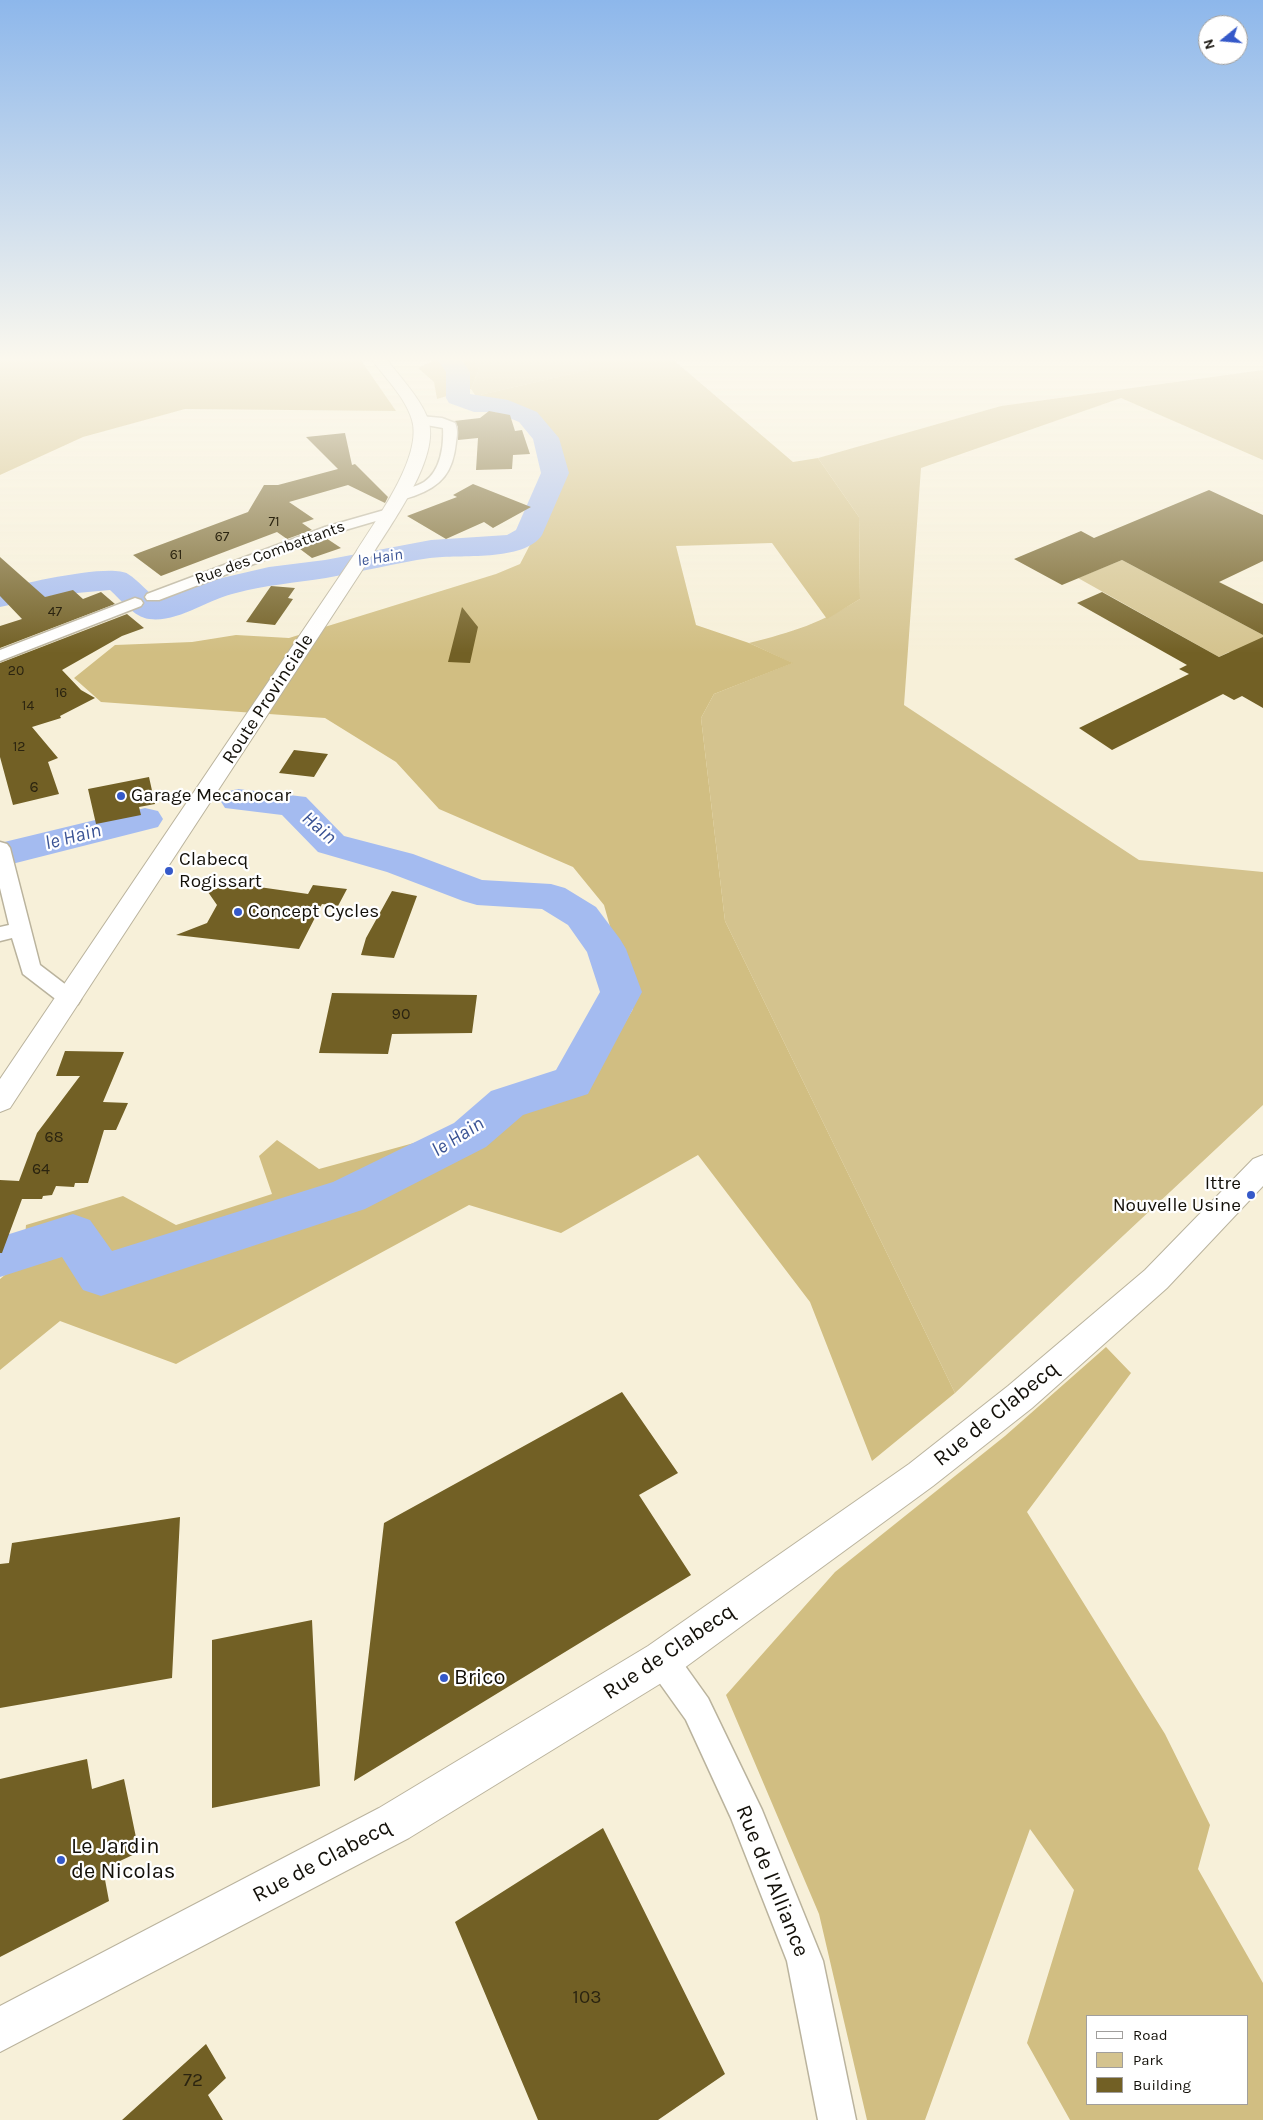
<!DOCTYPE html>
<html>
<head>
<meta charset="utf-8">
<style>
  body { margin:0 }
  #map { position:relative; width:1263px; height:2120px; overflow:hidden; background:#f7f0d9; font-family:Karla,sans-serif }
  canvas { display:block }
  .legend { position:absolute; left:1086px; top:2015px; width:162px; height:90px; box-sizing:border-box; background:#fff; border:1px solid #a19f9d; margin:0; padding:6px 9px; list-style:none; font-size:15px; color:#131009 }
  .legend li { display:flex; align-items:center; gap:10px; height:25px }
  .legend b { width:25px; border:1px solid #a19f9d }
  .north { position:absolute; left:1198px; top:15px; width:50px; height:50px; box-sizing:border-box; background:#fff; border:1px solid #a19f9d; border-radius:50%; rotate:253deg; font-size:14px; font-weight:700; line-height:20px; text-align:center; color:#131009 }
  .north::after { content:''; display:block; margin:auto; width:18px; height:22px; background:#3559c9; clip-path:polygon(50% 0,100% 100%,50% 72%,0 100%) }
</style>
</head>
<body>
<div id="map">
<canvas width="1263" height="2120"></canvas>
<ul class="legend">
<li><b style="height:6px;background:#fff"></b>Road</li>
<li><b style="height:14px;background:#d4c38e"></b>Park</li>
<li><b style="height:14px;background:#726025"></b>Building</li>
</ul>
<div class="north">N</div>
</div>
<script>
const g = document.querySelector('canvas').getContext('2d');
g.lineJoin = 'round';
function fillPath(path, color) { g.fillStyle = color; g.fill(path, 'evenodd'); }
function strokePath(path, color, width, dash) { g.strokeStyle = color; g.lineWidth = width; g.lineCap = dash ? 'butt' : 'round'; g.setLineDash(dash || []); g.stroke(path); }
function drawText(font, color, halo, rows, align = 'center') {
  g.font = font + ' Karla,sans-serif'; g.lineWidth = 4.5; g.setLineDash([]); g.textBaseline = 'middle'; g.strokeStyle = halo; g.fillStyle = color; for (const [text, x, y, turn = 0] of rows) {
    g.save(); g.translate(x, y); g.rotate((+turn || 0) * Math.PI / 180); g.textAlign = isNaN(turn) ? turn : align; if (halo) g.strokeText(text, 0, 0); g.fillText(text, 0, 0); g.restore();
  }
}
fillPath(new Path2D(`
  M472,356H590L589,370L476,396L471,389L479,369Z
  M1263,370V460L1121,398L921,468L904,705L1139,860L1263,872V1105L955,1393L725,921L701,718L714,694L792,663L749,643C793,632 821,623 860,599L859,517L818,458L1001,406Z
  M1122,560L1263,635V652L1245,661L1229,652L1219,657L1078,578Z`), '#d4c38e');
fillPath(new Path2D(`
  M0,356H358L396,411L185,409L83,437L0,475Z
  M429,356H472L479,369L471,389L437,399L434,382L418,368L431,362Z
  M590,356H673L677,363L793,462L818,458L859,517L860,599L827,619L772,543L676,546L696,625L749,643L793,663L714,694L701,718L725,921L955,1393L872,1461L810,1302L698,1155L561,1233L469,1205L176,1364L60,1321L0,1370V1279L23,1260L26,1225L123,1196L176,1225L272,1194L259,1156L277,1140L319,1169L432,1138L483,1144L498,1119L565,1096L599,1066L633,1009L604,905L573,867L439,809L396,762L325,718L101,702L74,678L115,645L192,642L236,635L289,638L496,574L520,564L557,493L540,420L497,400H458L588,370Z
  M1106,1347L1131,1373L1027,1512L1165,1734L1210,1825L1198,1869L1263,1983V2120H1070L1027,2043L1074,1890L1030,1829L925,2120H867L819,1914L726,1695L835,1572L1005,1436ZM1087,2016H1247V2104H1087Z`), '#d1be82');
fillPath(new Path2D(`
  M435,356H459L470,372V394L508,400L537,412L559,438L569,473L542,535C524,562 460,554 430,558C395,563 361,572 326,578C295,583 265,585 236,593C208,599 178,623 149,619C134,617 121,600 110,590L55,595L0,607V589C23,584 110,563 128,574C139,581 148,592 157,600L213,580L269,567L325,560L431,540L507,535L516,530L541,473L533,439L519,422L495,412H474L449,403L446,398V372Z
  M238,789L306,797L344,836L413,854L482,880L551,884L565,888L596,907L620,939L626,949L642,992L588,1094L523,1115L486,1147L365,1209L101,1296L83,1290L62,1257L0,1277V1237L73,1214L90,1220L112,1251L333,1182L454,1123L491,1091L556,1070L600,992L587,952L568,925L542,909L477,905L463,901L387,872L318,852L282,815L225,808L220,800L225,792Z
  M145,808L158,811L163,819L158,827L0,867V843Z`), '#a4bbf0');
fillPath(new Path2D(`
  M489,411L510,415L515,431L522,430L530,454L513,455L512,469L476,470L478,438L458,440V427L454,421L480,418Z
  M345,433L352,465L355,464L388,497L385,503L348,485L289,502L314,519L302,523L312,530L287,539L277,532L161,576L133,555L248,512L264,485H278L338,469L306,437Z
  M473,484L531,507L493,528L484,522L446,539L407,516L457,497L453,495Z
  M1209,490L1263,515V561L1219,582L1263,604V635L1122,560L1062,585L1014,559L1081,531L1094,538Z
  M326,538L341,548L312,558L300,549Z
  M0,557L45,597L73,590L83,599L101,592L115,604L0,648V626L22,619L0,596Z
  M271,586L295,588L288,598L293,599L275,625L246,622Z
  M1102,592L1219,657L1263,637V708L1242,696L1234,700L1223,694L1112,750L1079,728L1189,674L1179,669L1187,665L1077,603Z
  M462,607L478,627L470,663L448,662Z
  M127,614L144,628L122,636L62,670L81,690L95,698L60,716L61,718L32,727L58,758L48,762L59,794L13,805L0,757V663Z
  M294,750L328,754L314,777L279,773Z
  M149,777L155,804L139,807L141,815L96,824L88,789Z
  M231,883L308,894L313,885L347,889L338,906L322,904L299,949L176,935L207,923L217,905L208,892Z
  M392,891L417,896L394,958L361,955L366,938Z
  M332,993L477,995L472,1033L392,1034L388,1054L319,1053Z
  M65,1051L124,1052L103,1102L128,1103L116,1130H104L88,1183H75L74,1187L56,1186L52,1195L43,1196L42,1199H22L2,1253H0V1180L19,1181L37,1133L80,1076H56Z
  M622,1392L678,1473L639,1495L691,1575L354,1781L384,1523Z
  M180,1517L172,1678L0,1708V1564L9,1563L12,1543Z
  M312,1620L320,1786L212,1808V1640Z
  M87,1759L92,1789L124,1779L139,1852L103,1869L109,1901L0,1957V1779Z
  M603,1828L725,2074L658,2120H538L455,1922Z
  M206,2044L226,2078L208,2095L223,2120H122Z`), '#726025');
const street = new Path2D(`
  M420,416L442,418L455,423C458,429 457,436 456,442C453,472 442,486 414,496C407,498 402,501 395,499L393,496L395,493C405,489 416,487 424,482C441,471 444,445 443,428L415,423L413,420L415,417Z
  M388,509L395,513L393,516L335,533L159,600H147L145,597L147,594L325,527Z
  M135,598L141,600L143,603L141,606L0,661V650Z
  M0,842L7,844L10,848L40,965L78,994L81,999L78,1004L70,1007L62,1004L23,974L12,938L0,941V927L9,925L0,888Z
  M662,1644L673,1649L708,1698L762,1810L823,1961L856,2120H818L787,1961L731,1818L686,1720L651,1671L646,1660L651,1649Z`);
const secondary = new Path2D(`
  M369,356H384C399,376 419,396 428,419C441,456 393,521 374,552L10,1108L0,1112V1079L356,552C375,521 423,457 412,420C405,396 383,376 369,356Z
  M1263,1155V1186L1167,1288L1032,1408L933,1486L676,1674L409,1838L0,2052V2006L379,1808L648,1646L909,1464L1008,1386L1145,1270L1253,1159Z`);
strokePath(street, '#bab39d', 3);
strokePath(secondary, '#bab39d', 2);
fillPath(street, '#fff');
fillPath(secondary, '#fff');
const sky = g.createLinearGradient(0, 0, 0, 653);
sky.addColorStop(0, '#8db7eb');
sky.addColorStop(0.55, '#fbf8ee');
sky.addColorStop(1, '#fbf8ee00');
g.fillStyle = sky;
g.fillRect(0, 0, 1263, 653);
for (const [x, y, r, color] of [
  [121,796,5,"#3559c9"],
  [169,871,5,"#3559c9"],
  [238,912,5,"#3559c9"],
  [1251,1195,5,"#3559c9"],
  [444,1678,5,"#3559c9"],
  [61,1860,5,"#3559c9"]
]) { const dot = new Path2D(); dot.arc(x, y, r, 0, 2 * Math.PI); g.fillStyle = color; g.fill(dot); strokePath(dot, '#fff', 2); }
drawText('14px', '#2b2410', null, [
  ["71",274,522],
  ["67",222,537],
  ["61",176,555],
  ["47",55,612],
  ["20",16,671],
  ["16",61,693],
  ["14",28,706],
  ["12",19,747]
]);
drawText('16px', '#131009', '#fff', [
  ["Rue des Combattants",270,553,-20]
]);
drawText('italic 16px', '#3a5394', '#fff', [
  ["le Hain",380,558,-9]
]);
drawText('16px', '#2b2410', null, [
  ["6",34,787],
  ["90",401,1014],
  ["68",54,1137],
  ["64",41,1169]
]);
drawText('19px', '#131009', '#fff', [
  ["Route Provinciale",268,699,-57]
]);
drawText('19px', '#131009', '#fff', [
  ["Garage Mecanocar",131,796],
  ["Clabecq",179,860],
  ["Rogissart",179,882],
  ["Concept Cycles",248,912],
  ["Ittre",1241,1184,"right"],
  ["Nouvelle Usine",1241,1206,"right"]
], 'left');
drawText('19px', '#2b2410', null, [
  ["103",587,1998],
  ["72",193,2081]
]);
drawText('italic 20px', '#3a5394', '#fff', [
  ["Hain",319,828,41],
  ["le Hain",73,837,-14],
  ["le Hain",458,1137,-32]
]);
drawText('22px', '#131009', '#fff', [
  ["Rue de Clabecq",996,1414,-39],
  ["Rue de Clabecq",669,1652,-34],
  ["Rue de Clabecq",322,1861,-28],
  ["Rue de l'Alliance",772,1881,68]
]);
drawText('22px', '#131009', '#fff', [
  ["Brico",454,1678],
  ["Le Jardin",71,1847],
  ["de Nicolas",71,1872]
], 'left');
</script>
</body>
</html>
